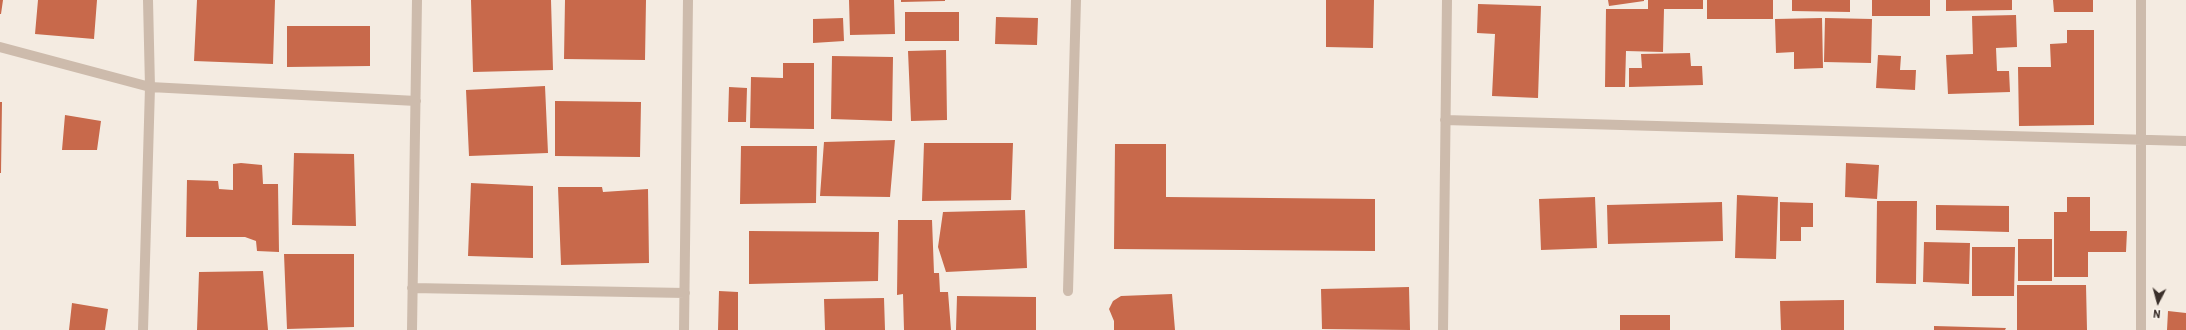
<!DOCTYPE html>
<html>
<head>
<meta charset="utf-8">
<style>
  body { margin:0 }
  #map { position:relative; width:2186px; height:330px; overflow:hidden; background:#f4ebe1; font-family:Barlow,sans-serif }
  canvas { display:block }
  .north { position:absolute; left:2138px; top:282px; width:40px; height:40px; -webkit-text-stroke:3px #fbf5ee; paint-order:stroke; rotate:186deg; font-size:11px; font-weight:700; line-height:16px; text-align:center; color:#3b302b }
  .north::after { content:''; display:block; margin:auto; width:14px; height:18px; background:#3b302b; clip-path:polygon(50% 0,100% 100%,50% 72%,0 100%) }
</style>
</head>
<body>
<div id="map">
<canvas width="2186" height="330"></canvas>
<div class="north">N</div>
</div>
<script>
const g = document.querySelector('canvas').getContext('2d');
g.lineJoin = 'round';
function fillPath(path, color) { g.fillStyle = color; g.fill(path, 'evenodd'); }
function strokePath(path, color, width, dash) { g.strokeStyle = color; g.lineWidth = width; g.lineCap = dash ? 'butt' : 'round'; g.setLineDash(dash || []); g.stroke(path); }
fillPath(new Path2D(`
  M0,0H3L1,14H0Z
  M38,0H97L94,39L35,34Z
  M197,0H275L273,64L194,61Z
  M471,0H551L553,70L473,72Z
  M565,0H646L645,60L564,59Z
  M849,0H894L895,34L850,35Z
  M901,0H945V1L901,2Z
  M1326,0H1374L1373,48L1326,47Z
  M1608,0H1644V1L1609,6Z
  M1648,0H1703V9H1664L1663,52L1626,51L1625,87H1605L1606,9H1648Z
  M1707,0H1773V19H1707Z
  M1792,0H1850V12L1792,11Z
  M1872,0H1930V16H1872Z
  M1946,0H2012V10L1946,11Z
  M2053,0H2093V12H2054Z
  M1478,4L1541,6L1538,98L1492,96L1495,34L1477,33Z
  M905,12H959V41H905Z
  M2016,15L2017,47L1996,48L1997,71H2009L2010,92L1948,94L1946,55L1973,54L1972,16Z
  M996,17L1038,18L1037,45L995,44Z
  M843,18L844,41L813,43V19Z
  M1822,18L1823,68L1794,69V52L1776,53L1775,19Z
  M1825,18L1872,19L1871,63L1824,62Z
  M287,26H370V66L287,67Z
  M2067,30H2094V125L2019,126L2018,67H2051L2050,44L2067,43Z
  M946,50L947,120L911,121L908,51Z
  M1690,53L1691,66H1702L1703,85L1629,87V68H1642L1641,54Z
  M1878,55L1901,56L1900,70H1916L1915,90L1876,88Z
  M832,56L893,57L892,121L831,119Z
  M783,63H814V129L750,128L751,77L783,78Z
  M545,86L548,153L469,156L466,90Z
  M729,87L747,88L746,122H728Z
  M555,101L641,102L640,157L555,156Z
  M0,102H2L1,173H0Z
  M65,115L101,121L97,150H62Z
  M895,140L890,197L820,196L824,142Z
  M924,143H1013L1011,200L922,201Z
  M1115,144H1166V197L1375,199V251L1114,249Z
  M741,146H817L816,203L740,204Z
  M294,153L354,154L356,226L292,225Z
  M241,163L262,165L263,184H278L279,252L257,251L256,241L245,237H186L187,180L218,181L219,189L233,190V164Z
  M1846,163L1879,165L1877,199L1845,197Z
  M471,183L533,186V258L468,256Z
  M558,187H602L603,192L648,189L649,263L561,265Z
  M1737,195L1778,197L1776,259L1735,258Z
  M1595,197L1597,248L1541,250L1539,199Z
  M2067,197H2090V231H2127L2126,252H2088V277H2054V212H2067Z
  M1877,201H1917L1916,284L1876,283Z
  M1722,202L1723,241L1608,244L1607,205Z
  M1780,202L1813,203V227H1801V241H1780Z
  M1936,205L2009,206V232L1936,230Z
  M1025,210L1027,268L946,272L938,247L943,212Z
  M898,220H932L934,273H939L940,292H948L951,330H904L903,294L897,295Z
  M749,231L879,232L878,281L749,284Z
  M2018,239H2052V281H2018Z
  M1924,242L1970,243L1969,284L1923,282Z
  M1972,247H2015L2014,296H1972Z
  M284,254H354V327L287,329Z
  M263,271L268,330H197L199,272Z
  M2017,285H2086L2087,330H2017Z
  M1409,287L1410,330L1322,329L1321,289Z
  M719,291L738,292V330H718Z
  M1172,294L1175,330H1114V321L1109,309L1113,301L1121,296Z
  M957,296L1036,297V330H956Z
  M884,298L885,330H825L824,299Z
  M1844,300V330H1781L1780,301Z
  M72,303L108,309L105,330H69Z
  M2168,311L2186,313V330H2167Z
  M1620,315H1670V330H1620Z
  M1934,326L2006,328L2005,330H1934Z`), '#c8694b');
strokePath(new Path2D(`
  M2141,0V330
  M0,47L150,87L416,101
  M1445,120L2186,141
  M412,288L685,293
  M1068,291L1076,0
  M143,330L150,87L148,0
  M412,330L417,0
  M684,330L688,0
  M1443,330L1447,0`), '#cdbbac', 10);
</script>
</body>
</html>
